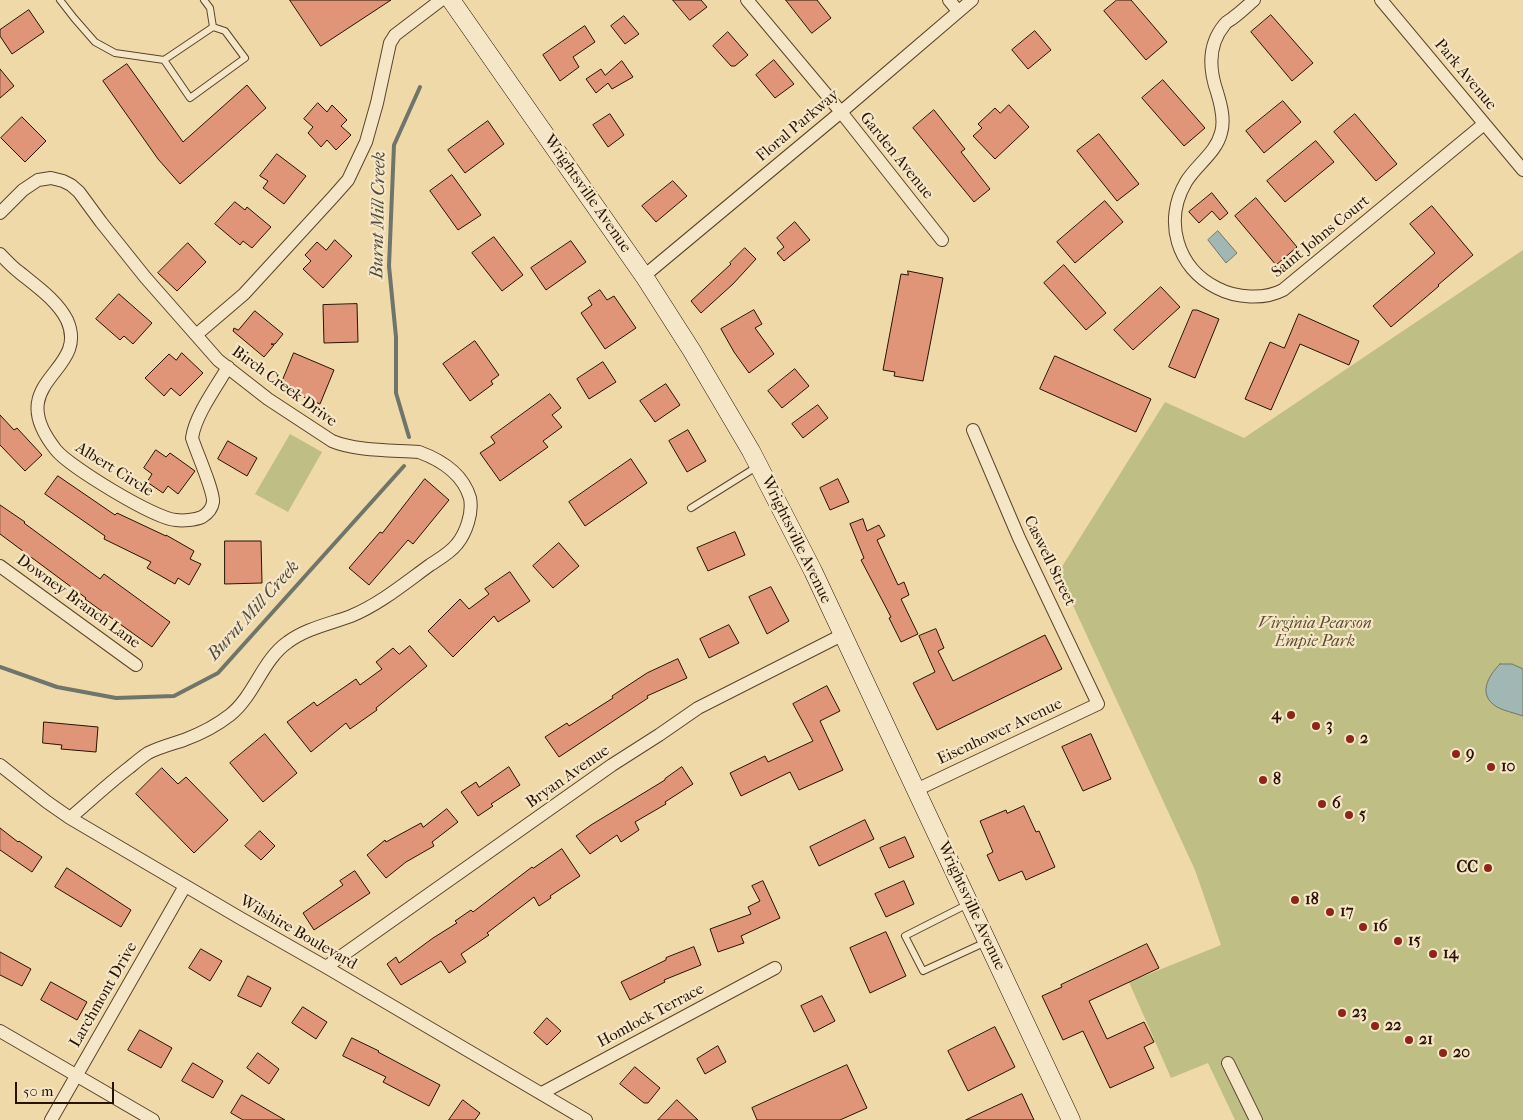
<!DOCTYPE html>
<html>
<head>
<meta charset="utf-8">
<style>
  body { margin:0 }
  #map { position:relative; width:1523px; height:1120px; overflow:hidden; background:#f0d9a9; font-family:"IM FELL French Canon",serif }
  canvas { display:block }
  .scale { position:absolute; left:15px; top:1082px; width:99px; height:22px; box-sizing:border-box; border:2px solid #281201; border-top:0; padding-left:6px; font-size:15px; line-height:18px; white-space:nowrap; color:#281201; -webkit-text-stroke:4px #f5e6c7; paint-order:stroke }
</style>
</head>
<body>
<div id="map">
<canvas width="1523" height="1120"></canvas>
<div class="scale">50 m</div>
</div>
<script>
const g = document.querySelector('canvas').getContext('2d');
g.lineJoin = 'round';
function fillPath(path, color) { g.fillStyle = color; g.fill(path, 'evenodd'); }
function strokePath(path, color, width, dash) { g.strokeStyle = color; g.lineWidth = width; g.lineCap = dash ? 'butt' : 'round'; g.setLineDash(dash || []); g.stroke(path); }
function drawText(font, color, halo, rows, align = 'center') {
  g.font = font + ' "IM FELL French Canon",serif'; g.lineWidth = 4.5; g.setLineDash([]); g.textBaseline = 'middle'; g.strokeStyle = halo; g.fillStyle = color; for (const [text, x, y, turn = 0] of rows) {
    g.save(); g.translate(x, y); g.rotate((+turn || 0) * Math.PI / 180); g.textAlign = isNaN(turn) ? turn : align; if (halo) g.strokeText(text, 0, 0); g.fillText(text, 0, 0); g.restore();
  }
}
fillPath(new Path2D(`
  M1523,250V1120H1235L1208,1063L1171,1078L1129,982L1221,945L1195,870L1058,573L1165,402L1244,438Z
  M290,434L322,452L288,512L255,494Z`), '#bfbe84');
const water = new Path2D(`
  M1218,231L1237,253L1226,263L1208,240Z
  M1500,664H1512L1523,669V716C1515,713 1504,711 1497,707C1477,695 1488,676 1500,664Z`);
fillPath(water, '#a0b7b4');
strokePath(water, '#70756c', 1);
strokePath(new Path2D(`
  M409,437L396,393V337L389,266L394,145L420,87
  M0,667L57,687L116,698L174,696L218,673L404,466`), '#70756c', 4);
const building = new Path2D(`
  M290,0H391L321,46Z
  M673,0H701L707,7L690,20Z
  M786,0H817L831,18L812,33Z
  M1117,0H1131L1167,42L1146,60L1104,11Z
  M29,10L44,32L12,54L0,36V30Z
  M1271,15L1313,63L1292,81L1251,32Z
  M624,16L639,34L625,44L611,26Z
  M585,26L595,42L573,57L579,67L560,81L543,55Z
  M1035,31L1051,50L1028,69L1012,50Z
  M728,32L748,55L735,66H731L713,46Z
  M774,60L794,84L775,98L756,75Z
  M622,61L633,77L612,89L608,83L596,93L586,79L601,69L605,75Z
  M127,64L183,142L247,85L266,108L180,184L158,159L103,81Z
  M0,69L14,86L0,98Z
  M1163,80L1205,128L1184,146L1142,98Z
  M1283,101L1301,122L1264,153L1246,131Z
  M318,103L327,112L332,105L347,120L341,126L351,135L336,150L327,140L321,147L308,133L313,127L304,119Z
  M1009,105L1029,127L995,159L973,136L982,128L978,124L995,108L1000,113Z
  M934,110L965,149L961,152L990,189L974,202L913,128Z
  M610,114L624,135L608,147L593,125Z
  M1355,114L1397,164L1376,181L1334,132Z
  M22,117L46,141L25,162L1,138Z
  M488,121L504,144L465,173L448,150Z
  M1099,134L1139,184L1117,201L1077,151Z
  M1316,141L1334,162L1285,202L1267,181Z
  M277,154L306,176L284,204L263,188L268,181L260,176Z
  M452,175L481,215L458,230L430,191Z
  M673,181L687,196L656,222L642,206Z
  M1212,193L1228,213L1220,220L1212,211L1199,223L1189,212Z
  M1256,198L1297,247L1276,265L1235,216Z
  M1105,201L1123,222L1075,263L1057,242Z
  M235,202L245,210L247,207L271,227L252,248L243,241L240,245L215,224Z
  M1432,206L1473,255L1438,285L1439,286L1391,327L1373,306L1435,253L1410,224Z
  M795,222L810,240L784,261L777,253L784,247L777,238Z
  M494,237L523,275L502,291L472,253Z
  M335,240L352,256L323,288L303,269L311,261L305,255L317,242L326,250Z
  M571,241L586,262L546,290L531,268Z
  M188,243L206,262L177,291L158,273Z
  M745,248L756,259L733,284L701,313L691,301L731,264L730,263Z
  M1064,265L1106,313L1086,330L1044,283Z
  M908,271L943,278L923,381L894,376L895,372L883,370L901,274L908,275Z
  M1161,287L1180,307L1133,350L1114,330Z
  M600,290L607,300L614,296L636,328L605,349L581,313L592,305L588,298Z
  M119,294L152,323L133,344L124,336L120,340L96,319Z
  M357,304L358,342L324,343L323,305Z
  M754,310L762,324L755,328L774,354L749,373L734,352L721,329Z
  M1193,310H1197L1219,319L1195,378L1169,367Z
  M255,311L283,334L275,344H271L274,345L264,357L233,331L234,328L238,330Z
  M1299,314L1359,341L1349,365L1300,344L1271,410L1245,399L1270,342L1284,348Z
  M475,341L499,375L491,381L493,384L470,401L443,364Z
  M182,353L203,373L180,396L171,388L164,396L145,378L169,354L176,360Z
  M294,353L334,370L320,404L280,387Z
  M1055,356L1151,399L1136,432L1040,389Z
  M603,362L616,382L589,399L577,379Z
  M795,369L809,386L782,408L768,391Z
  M666,384L680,405L655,422L640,401Z
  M550,394L561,408L552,415L562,427L543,441L548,447L500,481L480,453L495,443L491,437Z
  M818,405L828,418L803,438L792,424Z
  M0,415L14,430L17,428L42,455L25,471L0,445Z
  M688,430L706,461L687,472L669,441Z
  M228,441L257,458L247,476L218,459Z
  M156,450L166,457L170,453L195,471L178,494L168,486L163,493L147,482L152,474L144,468Z
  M631,459L647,483L585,526L569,502Z
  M58,476L115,515L117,513L166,536V535L194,551L190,559L201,564L189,585L178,578L175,584L147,568L151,562L104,539L105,536L45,494Z
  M425,479L449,500L413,544L408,540L369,585L349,568L380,532L382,533Z
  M838,479L849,502L830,510L820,488Z
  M0,505L25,522L24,523L100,579L104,574L170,622L152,647L85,599L86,598L0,534Z
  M863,519L867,531L879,525L885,536L877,540L898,585L904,582L909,595L901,599L918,634L901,642L889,618L891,617L861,560L864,558L850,524Z
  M735,532L745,555L708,571L697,548Z
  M225,541H261L262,583L225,584Z
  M559,543L579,566L553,588L533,566Z
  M510,572L530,601L498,622L494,616L453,657L428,631L460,599L469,609L489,594L485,589Z
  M771,587L789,621L767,634L749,597Z
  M729,625L739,643L709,658L700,639Z
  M936,629L944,648L938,651L953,681L1045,635L1062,669L937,730L913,683L935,672L919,636Z
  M410,646L427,666L376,708L377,710L350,729L346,723L311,752L287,722L314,702L317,706L356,679L360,685L382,669L376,662L393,648L399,654Z
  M678,659L687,678L647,696L648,698L559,757L545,737L567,723L569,726L613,698L612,696L647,673Z
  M827,686L840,711L820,721L843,770L799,790L790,772L741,796L730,773L765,756L768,762L813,741L793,704Z
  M44,722L98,727L96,752L61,749L62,745L43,743Z
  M265,734L297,773L263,802L230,763Z
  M1091,734L1111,779L1083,791L1062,747Z
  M509,767L520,785L491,804L493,806L478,816L461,792L476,782L479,787Z
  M682,767L693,784L665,802L666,804L635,822L639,830L621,842L617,835L590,854L576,836L591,825L665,780V779Z
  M162,768L178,784L186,777L228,820L194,853L136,794Z
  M1024,806L1036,832L1039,831L1055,867L1026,880L1022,871L999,881L987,855L993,852L980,821L1006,810L1007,813Z
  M447,809L458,822L432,842L434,846L406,862L386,878L367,855L385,840L386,842L421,823L423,827Z
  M865,820L874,839L819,866L810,847Z
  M0,828L18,842L19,841L42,857L32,872L0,850Z
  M260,831L275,846L261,860L245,846Z
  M905,837L914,857L889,868L880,848Z
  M562,849L580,876L550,896L551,898L539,906L534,897L487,933L489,935L461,954L466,962L449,973L441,961L401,985L387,964L396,957L399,963L433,938L457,923L455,921L471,910L473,912L532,867L533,868Z
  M67,868L131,910L121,927L55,887Z
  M355,871L370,893L314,930L303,913L343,885L340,881Z
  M763,881L780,918L741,936L744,943L718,952L710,929L751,914L748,907L760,901L752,886Z
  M904,881L914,904L886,917L875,894Z
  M886,932L906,976L870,993L850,948Z
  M1147,944L1159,968L1089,1001L1107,1039L1144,1022L1154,1042L1144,1047L1154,1068L1110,1088L1083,1031L1063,1040L1042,996L1062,987L1061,985Z
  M694,947L701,965L664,980L665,982L630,1000L621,982L666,960V958Z
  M201,949L222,961L210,981L189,968Z
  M0,952L31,969L22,986L0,975Z
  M248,976L271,988L261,1007L238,996Z
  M51,982L87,1002L77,1020L41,1000Z
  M822,996L835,1021L814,1032L801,1006Z
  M303,1007L327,1022L316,1039L292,1023Z
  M547,1018L561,1031L547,1045L534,1033Z
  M995,1027L1015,1067L968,1091L948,1051Z
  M140,1030L172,1048L161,1068L128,1050Z
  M352,1038L379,1051L378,1052L440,1085L429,1106L383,1082L386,1077L343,1056Z
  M718,1046L726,1062L705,1074L697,1059Z
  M258,1053L279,1069L269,1084L247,1068Z
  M193,1063L223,1081L213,1098L182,1081Z
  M847,1065L867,1108L840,1120H757L752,1108Z
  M635,1067L660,1088L648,1103H644L620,1084Z
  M1022,1094L1034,1120H966Z
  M242,1095L285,1120H243L231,1113Z
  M463,1100L480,1113L475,1120H449Z
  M677,1100L698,1120H658Z`);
fillPath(building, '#e09579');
strokePath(building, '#281201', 1);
const lane = new Path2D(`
  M60,0L74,18L95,42L115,53L164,60L213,27L225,31L245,58L190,98L164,60
  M204,0L210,8L213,27
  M691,508L758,466
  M968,904L905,936L923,971L986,942`);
const street = new Path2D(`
  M747,0L841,112L942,240
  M949,0L958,11
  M1254,0C1247,6 1241,12 1234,17C1231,20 1227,21 1225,24C1208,44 1209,69 1217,92C1221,105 1225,120 1221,133C1216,153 1196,165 1186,182C1163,221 1177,268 1217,288C1236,298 1264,300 1283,290L1484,124
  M1381,0L1523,170
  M0,213L23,190L38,180L51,178L63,181L71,185L79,192L101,222L145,277L218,360L268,399L332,441C355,451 393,450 419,452C441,460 463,474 470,498C473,513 466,533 457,544C450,553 439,559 430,565C405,583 380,604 351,616C330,624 307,628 288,642C262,660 255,695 230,715C216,726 200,734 184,740C172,744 160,747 148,753C142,757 136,762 130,767C109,783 90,801 70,818
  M0,254C6,260 12,267 19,272C36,286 57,300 67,320C91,373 0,380 56,450C70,467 155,519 176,520C183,521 195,520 202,517C207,514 212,509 213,502C214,491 196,451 192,438C195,416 216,387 228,367
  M644,276L841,112L972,0
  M196,335L244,294L333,197L348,180L366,142L377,103L390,43L395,35L441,0
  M0,566L136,665
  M0,765L47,802L70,818L240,918L326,967L586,1120
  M916,790L1098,704L1019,538L973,430
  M326,967L612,765L659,735L698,708L842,635
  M0,1031L153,1120
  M1228,1063L1256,1120
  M542,1093L775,968
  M51,1120L185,886`);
const secondary = new Path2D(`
  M451,0L644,276L692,351L751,451L813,571L1071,1120`);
strokePath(lane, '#5a442b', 8);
strokePath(street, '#5a442b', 14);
strokePath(secondary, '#281201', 19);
strokePath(lane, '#f5e6c7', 6);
strokePath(street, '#f5e6c7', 12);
strokePath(secondary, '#f5e6c7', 18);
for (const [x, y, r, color] of [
  [1291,715,5,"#8f2418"],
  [1316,726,5,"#8f2418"],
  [1350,739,5,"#8f2418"],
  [1456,754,5,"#8f2418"],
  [1491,767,5,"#8f2418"],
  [1263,780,5,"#8f2418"],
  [1322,804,5,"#8f2418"],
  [1349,815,5,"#8f2418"],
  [1488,868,5,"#8f2418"],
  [1295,900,5,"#8f2418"],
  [1330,912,5,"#8f2418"],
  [1363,927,5,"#8f2418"],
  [1398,941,5,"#8f2418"],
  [1433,954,5,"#8f2418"],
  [1342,1013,5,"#8f2418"],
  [1375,1026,5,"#8f2418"],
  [1409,1040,5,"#8f2418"],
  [1443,1053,5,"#8f2418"]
]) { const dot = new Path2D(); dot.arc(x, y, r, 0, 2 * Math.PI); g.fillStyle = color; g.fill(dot); strokePath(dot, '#f5e6c7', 2); }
drawText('16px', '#281201', '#f5e6c7', [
  ["Park Avenue",1465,75,50],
  ["Floral Parkway",798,126,-40],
  ["Garden Avenue",896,156,51],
  ["Wrightsville Avenue",587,194,55],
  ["Saint Johns Court",1321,237,-39],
  ["Birch Creek Drive",284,387,36],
  ["Albert Circle",114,470,32],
  ["Wrightsville Avenue",796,540,64],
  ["Caswell Street",1049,561,64],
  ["Downey Branch Lane",78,602,36],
  ["Eisenhower Avenue",1000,732,-25],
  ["Bryan Avenue",568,777,-35],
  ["Wrightsville Avenue",971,906,65],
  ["Wilshire Boulevard",298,933,30],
  ["Larchmont Drive",104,995,-60],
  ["Homlock Terrace",651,1016,-28]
]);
drawText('italic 16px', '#5d4e2f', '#f5e6c7', [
  ["Virginia Pearson",1315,624],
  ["Empie Park",1315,642]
]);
drawText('bold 16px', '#281201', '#f5e6c7', [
  ["4",1281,715,"right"],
  ["3",1326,726],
  ["2",1360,739],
  ["9",1466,754],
  ["10",1501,767],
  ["8",1273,780],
  ["6",1332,804],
  ["5",1359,815],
  ["CC",1478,868,"right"],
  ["18",1305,900],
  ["17",1340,912],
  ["16",1373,927],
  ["15",1408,941],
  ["14",1443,954],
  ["23",1352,1013],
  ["22",1385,1026],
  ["21",1419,1040],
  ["20",1453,1053]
], 'left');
drawText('italic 18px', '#524c40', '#f5e6c7', [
  ["Burnt Mill Creek",379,215,-89],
  ["Burnt Mill Creek",254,611,-48]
]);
</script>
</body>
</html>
